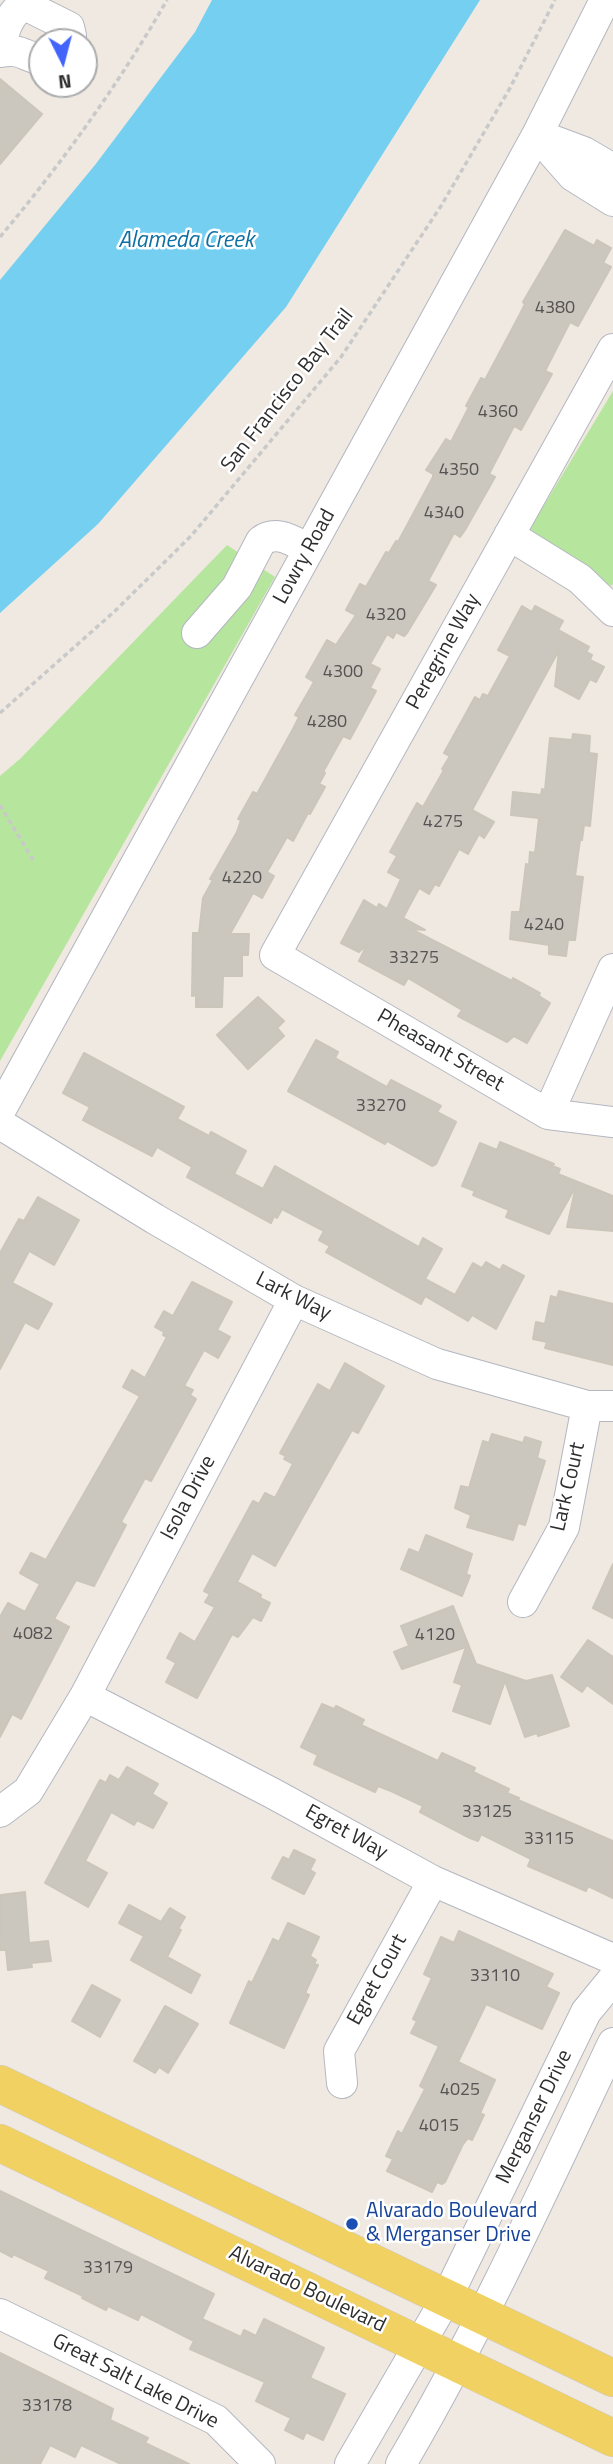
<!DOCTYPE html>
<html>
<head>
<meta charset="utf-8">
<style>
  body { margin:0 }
  #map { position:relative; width:613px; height:2464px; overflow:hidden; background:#efe9e1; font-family:"Titillium Web",sans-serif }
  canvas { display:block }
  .north { position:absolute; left:28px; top:28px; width:70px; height:70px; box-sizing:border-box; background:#fff; border:2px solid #ababab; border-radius:50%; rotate:174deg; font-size:19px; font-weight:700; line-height:28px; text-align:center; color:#2e2e2e }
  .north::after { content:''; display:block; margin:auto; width:24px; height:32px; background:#4264fb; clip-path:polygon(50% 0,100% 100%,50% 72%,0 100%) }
</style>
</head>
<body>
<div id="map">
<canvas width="613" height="2464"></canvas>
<div class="north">N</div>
</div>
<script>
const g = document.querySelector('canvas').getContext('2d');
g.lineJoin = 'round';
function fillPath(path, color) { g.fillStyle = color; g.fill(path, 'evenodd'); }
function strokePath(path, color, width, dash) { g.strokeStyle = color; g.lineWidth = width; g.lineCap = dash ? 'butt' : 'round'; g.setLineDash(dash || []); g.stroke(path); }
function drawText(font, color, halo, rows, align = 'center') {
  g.font = font + ' "Titillium Web",sans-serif'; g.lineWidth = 5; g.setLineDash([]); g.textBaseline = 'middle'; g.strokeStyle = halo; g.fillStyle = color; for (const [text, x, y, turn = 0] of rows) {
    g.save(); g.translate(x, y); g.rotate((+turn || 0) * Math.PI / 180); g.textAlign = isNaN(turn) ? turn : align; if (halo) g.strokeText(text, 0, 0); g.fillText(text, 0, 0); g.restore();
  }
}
fillPath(new Path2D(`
  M613,391V584L611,586L526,535Z
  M227,545L275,577L0,1061V776L21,758Z`), '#b6e59e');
fillPath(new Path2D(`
  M212,0H480L286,307L98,524L0,613V280L95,165L195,32Z`), '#75cff0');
const building = new Path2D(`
  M0,79L42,114L0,164Z
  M565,230L594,246L597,240L611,248L603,263L611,267L578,326L570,322L545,371L552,374L521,430L514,426L489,474L495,477L465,530L460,537L454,533L428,581L436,585L407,633L404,636L396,632L393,638L387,634L370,664L380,669L370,688L376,691L350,739L343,736L323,772L325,773L319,784L325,787L310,814L308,813L293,841L287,837L267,872L274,876L262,898L253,893L230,934H249L248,955H242V976H223L222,1007H196V995L192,996L193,933H199L203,898L213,880L210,879L237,832L241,820L238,819L253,792L257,794L293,729L299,717L295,715L314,682L306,677L327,640L336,645L356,615L346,610L360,584L366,587L386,552L389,553L396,541L398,542L433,477V474L426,470L446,439L451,442L469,407L466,406L481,378L485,380L520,314L525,304L523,302Z
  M522,606L532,612L535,606L563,621L558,630L589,647L586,652L592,655L590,660L604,667L596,682L590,679L579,699L555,686L559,650L472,810L494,822L484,838L479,834L468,854L459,849L439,886L435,884L429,894L419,888L403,918L425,930L411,929L512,981L513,978L540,993L539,996L550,1003L527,1043L514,1036L507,1042L458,1016L462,1010L408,978L404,985L359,961L367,945L359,952L341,943L364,900L377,908L379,904L387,909L401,879L388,872L397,856L390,852L417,803L423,807L444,770L442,769L450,756L444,753L475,697L480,700L483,694L488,696L510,656L498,650Z
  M573,734L590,736L589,753L597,754L590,826L584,825L582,840H580L575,876L583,877L575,940H568L566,956L549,954V945L510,939L512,912H520L526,864L529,865L530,852L535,853L539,818L511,815L513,792L541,795L542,789L545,790L550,738L572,740Z
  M258,997L284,1021L277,1028L284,1036L248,1069L217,1035Z
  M316,1040L338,1052L335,1058L387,1087L391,1080L441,1106L437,1112L456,1122L436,1164L432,1166L387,1141L385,1144L288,1091Z
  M84,1053L184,1107L177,1119L209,1136L211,1132L246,1151L234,1174L263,1189L275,1166L419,1247L423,1238L442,1249L425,1279L455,1295L473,1263L482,1268L486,1262L500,1270L503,1265L524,1276L496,1329L472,1315L468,1321L425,1296L421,1304L326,1252L330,1246L319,1240L324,1231L282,1209L277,1218L274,1216L271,1223L187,1177L192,1167L157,1147L152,1156L83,1120L90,1107L63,1093Z
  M500,1142L554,1164L552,1166L560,1169L558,1174L613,1196V1231L567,1227L576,1186L549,1234L506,1217L509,1210L473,1195L475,1191L462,1186L480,1143L497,1150Z
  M38,1197L79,1220L54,1265L29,1251L12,1283L52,1304L38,1329L25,1322L0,1369V1253L19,1219L24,1221Z
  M192,1282L232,1302L217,1330L230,1337L218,1358L204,1350L184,1386L193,1390L190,1395L196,1399L151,1481L145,1478L121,1522L126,1525L94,1586L76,1580L54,1619L69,1627L21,1719L12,1714L0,1737V1617L8,1603L25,1612L40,1584L20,1573L31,1553L46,1560L140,1396L123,1387L132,1370L145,1378L167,1337L163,1335L164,1332L155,1327L164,1311L173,1316Z
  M559,1291L613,1304V1365L545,1348L547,1342L533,1339L536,1322L545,1324L551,1296L557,1298Z
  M345,1363L384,1386L358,1433L352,1430L275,1566L252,1553L237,1582L261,1595L260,1598L270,1603L261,1621L253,1617L238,1637L232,1634L197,1698L166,1682L176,1663L167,1658L180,1633L195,1642L215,1607L205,1602L210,1594L204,1591L253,1501L259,1504L265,1493L275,1498L293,1464L284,1459L286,1456L280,1453L318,1384L330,1391Z
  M492,1434L523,1443L525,1437L541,1442L537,1458L545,1461L525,1525L518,1523L513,1540L467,1527L471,1515L455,1508L461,1486L469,1488L483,1441L489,1443Z
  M426,1535L472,1554L466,1574L470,1576L462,1596L401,1569L409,1549L419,1553Z
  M613,1564V1618L593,1608Z
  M453,1606L476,1664L526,1681L552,1675L569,1726L538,1736L537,1733L525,1737L505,1681L490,1724L453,1711L462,1685L454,1682L466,1647L402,1669L394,1652L409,1646L401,1626Z
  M588,1640L613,1657V1704L587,1685L582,1692L561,1677Z
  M322,1704L334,1709L336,1706L364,1720L361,1725L438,1761L442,1753L475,1768L473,1772L509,1789L507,1793L519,1798L518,1800L613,1841V1898L588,1886L586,1891L528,1866L531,1859L481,1834L478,1841L470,1838L420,1812L423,1806L391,1791L378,1786L375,1792L314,1764L318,1755L301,1747Z
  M127,1767L158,1784L152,1794L167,1803L153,1828L137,1820L134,1825L111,1812L85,1861L107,1873L88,1907L45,1883L100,1780L106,1783L110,1775L119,1780Z
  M294,1850L315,1860L310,1870L315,1873L304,1894L272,1878L283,1857L289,1860Z
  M25,1892L29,1943L48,1941L51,1961L31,1963L32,1967L8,1970L6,1950H0L1,1895Z
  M129,1905L161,1922L170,1908L185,1917L178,1929L181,1930L167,1957L200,1975L191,1993L131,1960L144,1936L119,1923Z
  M288,1923L319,1937L310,1956L316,1960L314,1964L318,1965L305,1993L309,1995L284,2048L230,2023L249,1981L252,1983L273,1939L279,1942Z
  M459,1931L553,1974L546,1987L559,1993L542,2029L486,2004L458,2062L495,2080L480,2113L484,2115L472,2140L468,2138L463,2144L445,2182L442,2184L437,2182L432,2192L387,2171L393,2159L386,2156L398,2131L402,2134L425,2089L420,2086L439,2046L411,2033L417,2021L413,2019L432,1978L424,1974L441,1937L454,1943Z
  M92,1985L120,2000L100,2037L72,2021Z
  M165,2006L198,2024L168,2073L159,2067L155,2073L134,2061Z
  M0,2191L214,2294L202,2319L241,2337L244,2330L256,2336L264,2319L324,2348L310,2378L345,2394L323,2440L306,2432L303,2439L285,2430L291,2418L256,2401L265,2382L190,2349L194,2341L141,2314L138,2320L108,2306L106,2310L82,2298L83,2296L45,2278L49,2271L13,2254L12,2257L0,2251Z
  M0,2353L113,2409L110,2420L148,2438L145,2443L189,2464H121L81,2445L75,2457L50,2445L40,2464H0Z`);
fillPath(building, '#cbc7bf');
strokePath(building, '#cbc5ba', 2);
const minor = new Path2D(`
  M3,51C1,32 9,16 23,4L69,27L71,36L66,42
  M0,52C21,48 23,56 42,60
  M537,135L573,176L613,201
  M541,136L584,152L613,169
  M613,349L275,955L548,1114L613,1122
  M509,535L580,579L613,611
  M197,633L237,587L261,541C277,529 294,542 309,549
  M0,1111L537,135L605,0
  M548,1114L613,969
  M0,1124L155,1219L294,1300L437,1364L587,1406H613
  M523,1602L564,1527L587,1406
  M85,1696L272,1793L433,1881L613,1959
  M0,1812L28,1791L85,1696L294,1300
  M342,2083L339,2051L433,1881
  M0,2314L216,2420L260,2464
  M350,2464L447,2297L586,2012L613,1979
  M401,2464C481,2328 546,2185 613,2043`);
const major = new Path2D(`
  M0,2084L613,2378
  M0,2143L613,2438`);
strokePath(minor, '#b4b7c1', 32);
strokePath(major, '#c9c9c9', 38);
strokePath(new Path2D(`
  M0,237C62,163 119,84 167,0
  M0,713L115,611L191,536L341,357L441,206L510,88L555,0
  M0,805L33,860`), '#c9c9c9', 3.5, [5, 3.5]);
strokePath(minor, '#fff', 30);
strokePath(major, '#f2d163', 37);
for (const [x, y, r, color] of [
  [352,2224,7,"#1a4fb4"]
]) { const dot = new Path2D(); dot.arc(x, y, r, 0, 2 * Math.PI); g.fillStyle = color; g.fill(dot); strokePath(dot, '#fff', 2.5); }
drawText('18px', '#555452', null, [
  ["4380",555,309],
  ["4360",498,413],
  ["4350",459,471],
  ["4340",444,514],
  ["4320",386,616],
  ["4300",343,673],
  ["4280",327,723],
  ["4275",443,823],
  ["4220",242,879],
  ["4240",544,926],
  ["33275",414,959],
  ["33270",381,1107],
  ["4082",33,1635],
  ["4120",435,1636],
  ["33125",487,1813],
  ["33115",549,1840],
  ["33110",495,1977],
  ["4025",460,2091],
  ["4015",439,2127],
  ["33179",108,2269],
  ["33178",47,2407]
]);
drawText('21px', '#2e2e2e', '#fff', [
  ["San Francisco Bay Trail",288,391,-52],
  ["Lowry Road",305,557,-61],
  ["Peregrine Way",444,652,-61],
  ["Pheasant Street",440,1051,30],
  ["Lark Way",293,1297,27],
  ["Lark Court",569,1487,-77],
  ["Isola Drive",189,1498,-62],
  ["Egret Way",346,1833,29],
  ["Egret Court",378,1980,-61],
  ["Merganser Drive",535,2117,-64],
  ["Alvarado Boulevard",307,2290,26],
  ["Great Salt Lake Drive",135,2382,27]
]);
drawText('21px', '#164399', '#fff', [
  ["Alvarado Boulevard",366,2212],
  ["& Merganser Drive",366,2236]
], 'left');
drawText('italic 23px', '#0d6fa3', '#fff', [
  ["Alameda Creek",186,241]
]);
</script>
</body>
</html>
